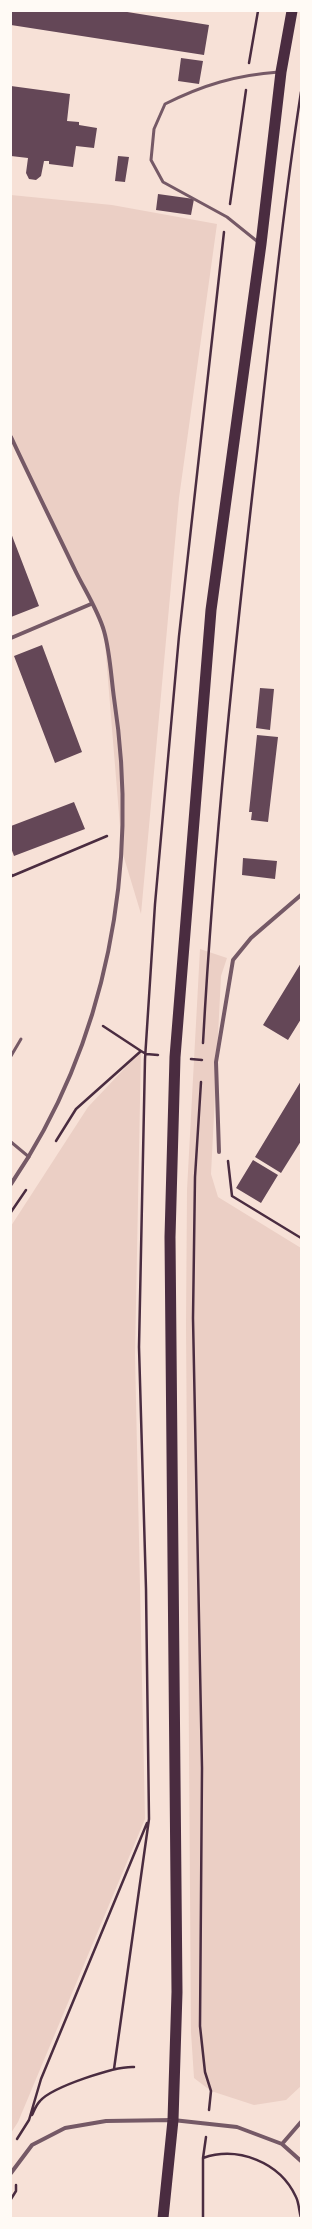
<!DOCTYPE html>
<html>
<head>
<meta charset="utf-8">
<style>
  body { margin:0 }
  #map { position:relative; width:312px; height:2229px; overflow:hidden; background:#f7e1d7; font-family:Poppins,sans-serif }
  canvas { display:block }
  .frame { position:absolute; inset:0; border:12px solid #fffaf5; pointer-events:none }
</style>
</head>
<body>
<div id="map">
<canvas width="312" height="2229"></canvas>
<div class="frame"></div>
</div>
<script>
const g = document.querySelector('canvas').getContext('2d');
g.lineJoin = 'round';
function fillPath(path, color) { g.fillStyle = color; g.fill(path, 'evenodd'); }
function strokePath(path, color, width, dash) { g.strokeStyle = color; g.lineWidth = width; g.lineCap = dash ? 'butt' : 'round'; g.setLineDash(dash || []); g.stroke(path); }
fillPath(new Path2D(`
  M11,195L112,205L217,224L179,498L141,914L122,851L104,631L11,438Z
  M200,949L227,958L221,976L211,1174L218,1197L301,1248V2086L286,2100L254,2105L211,2091L194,2078L191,2032L186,1325L187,1190Z
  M141,1051L135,1354L145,1819L18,2122L11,2133V1226L88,1107Z`), '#ebcfc5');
fillPath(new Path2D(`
  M11,11H121L209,25L204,55L11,25Z
  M181,58L203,61L199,84L178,81Z
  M11,86L70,94L67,121L79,122V125L97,128L94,148L76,146L73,167L49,164V161H44L41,176L36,180L29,179L26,173L28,158L11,156Z
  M118,156L129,157L125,182L115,181Z
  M158,194L194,199L191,215L156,210Z
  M11,533L39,606L11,617Z
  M42,645L82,752L55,763L14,656Z
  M260,688L274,689L270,730L256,728Z
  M257,735L278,737L268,822L251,820L252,812H249Z
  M74,802L85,829L14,856L11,848V826Z
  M243,858L277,861L275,879L242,875Z
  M301,963V1019L288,1040L263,1025Z
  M301,1081V1141L281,1173L255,1157Z
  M253,1160L278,1175L261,1203L236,1188Z`), '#644757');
strokePath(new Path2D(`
  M249,63L258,11
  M230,204L246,90
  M11,874L12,876L107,836
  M103,1026L141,1051
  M203,1043C214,843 235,644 258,445C271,327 283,209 301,92
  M191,1059L202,1060
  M201,1082L195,1177L193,1318L202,1768L200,2026L205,2072L211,2091L209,2110
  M56,1141L76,1109L141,1051L146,1054L158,1055
  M228,1161L232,1196L301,1238
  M11,1212L26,1190
  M114,2069L149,1819L146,1589L139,1347L145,1059L155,904L179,636L224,232
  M32,2115C34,2111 36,2105 40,2101C52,2087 115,2066 134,2067
  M17,2139L29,2120L41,2079L147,1823
  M203,2158C238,2146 280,2162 296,2197C299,2203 299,2211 301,2218
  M11,2199L16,2191V2185
  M203,2218V2158L206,2137`), '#4a2c40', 2.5);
strokePath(new Path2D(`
  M258,242L227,217L163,182L151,160L154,129L165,104C203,85 236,75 279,72
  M11,1056L21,1039
  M11,1142L29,1157`), '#755966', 3);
strokePath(new Path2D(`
  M11,437C32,482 54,526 75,570C84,589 98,610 104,631C110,652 111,676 114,698C140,866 107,1043 11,1184
  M11,638L91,604
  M219,1152L216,1062L233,960L251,938L301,895
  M282,2144L301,2122
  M11,2173L32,2145L65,2128L106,2121L173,2120L237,2127L282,2144L301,2161`), '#755966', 4);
strokePath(new Path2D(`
  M163,2218L173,2120L177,1992L170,1237L175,1057L211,610L261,244L281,72L292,11`), '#4a2c40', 11);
</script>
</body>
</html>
